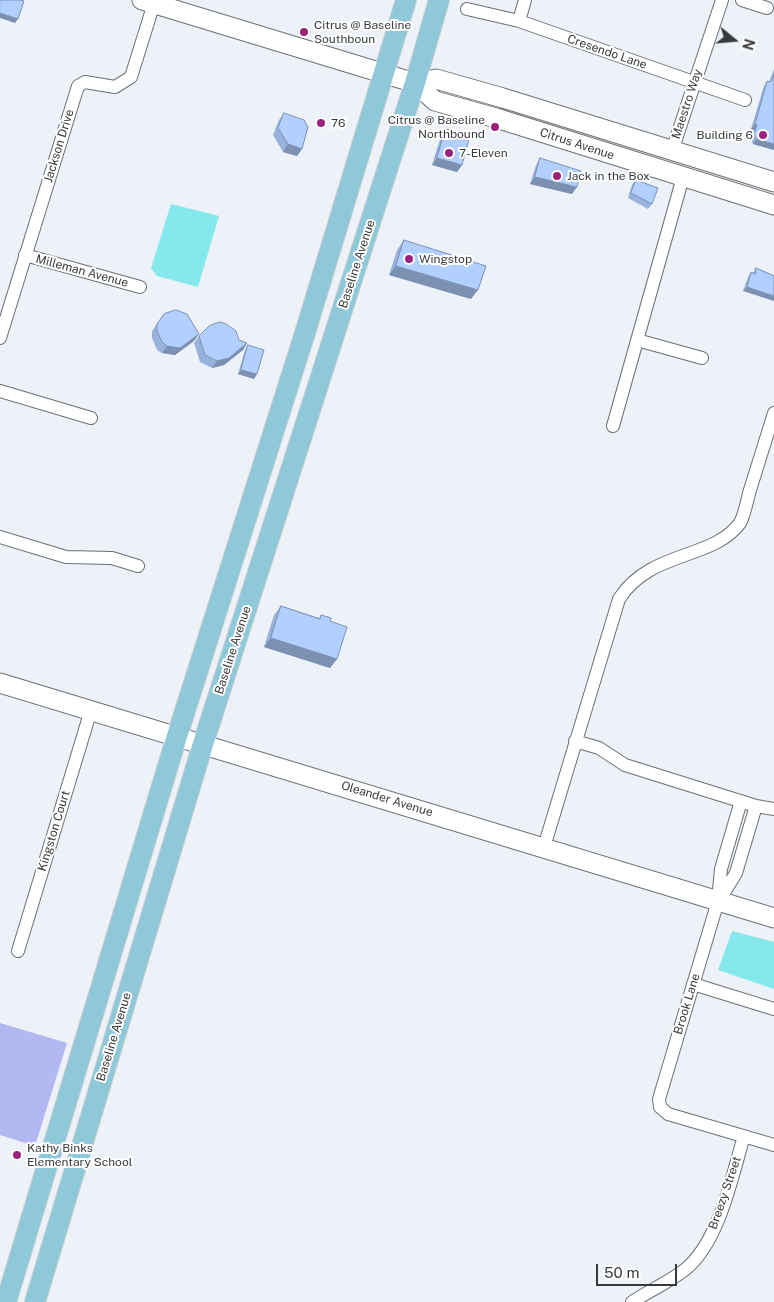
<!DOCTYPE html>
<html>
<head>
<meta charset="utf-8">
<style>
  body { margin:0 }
  #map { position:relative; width:774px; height:1302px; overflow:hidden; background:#ecf2f7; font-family:"Public Sans",sans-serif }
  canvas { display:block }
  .north { position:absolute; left:709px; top:15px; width:50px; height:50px; -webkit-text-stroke:4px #fff; paint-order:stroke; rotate:107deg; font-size:14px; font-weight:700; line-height:20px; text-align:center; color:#383a3c }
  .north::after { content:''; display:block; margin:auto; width:18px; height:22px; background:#383a3c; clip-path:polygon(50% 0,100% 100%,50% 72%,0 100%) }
  .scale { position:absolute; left:596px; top:1264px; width:81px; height:22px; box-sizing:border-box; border:2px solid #383a3c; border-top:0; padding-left:6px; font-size:15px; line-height:18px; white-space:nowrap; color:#383a3c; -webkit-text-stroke:4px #fff; paint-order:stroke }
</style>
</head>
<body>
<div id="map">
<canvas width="774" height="1302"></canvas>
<div class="north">N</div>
<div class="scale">50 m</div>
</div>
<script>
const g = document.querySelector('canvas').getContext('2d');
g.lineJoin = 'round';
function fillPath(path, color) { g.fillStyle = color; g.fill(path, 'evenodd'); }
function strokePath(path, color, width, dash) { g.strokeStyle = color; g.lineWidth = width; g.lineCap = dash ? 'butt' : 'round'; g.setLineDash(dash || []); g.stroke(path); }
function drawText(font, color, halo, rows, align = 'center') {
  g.font = font + ' "Public Sans",sans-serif'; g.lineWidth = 4; g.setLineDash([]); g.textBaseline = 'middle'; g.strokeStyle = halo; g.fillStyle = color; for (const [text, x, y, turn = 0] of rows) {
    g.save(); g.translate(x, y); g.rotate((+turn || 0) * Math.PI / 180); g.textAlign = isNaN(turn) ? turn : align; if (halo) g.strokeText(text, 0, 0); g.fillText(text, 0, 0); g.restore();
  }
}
fillPath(new Path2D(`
  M0,1023L67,1043L35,1146L0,1135Z`), '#b3b8f2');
fillPath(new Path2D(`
  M171,204L219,216L198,287L157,276L151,268Z
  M732,931L774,942V989L718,970Z`), '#85e8ec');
const street = new Path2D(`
  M742,0L767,8
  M467,9L519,21L745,100
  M519,21L525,0
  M672,151L722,0
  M25,255L140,287
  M0,338L78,86L85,82L115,87L131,77L155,0
  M637,340L702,358
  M0,391L91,418
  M613,426L683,177
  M0,537L66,557L112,558L138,566
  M575,741L599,748L625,765L756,806L774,809
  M741,801L721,869L718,901L659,1099L660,1107L668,1114L774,1145
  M544,847L619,599C650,550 713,560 740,523C745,514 747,500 750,490C758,464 766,439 774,413
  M720,899L736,873L756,806
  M18,951L91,710
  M693,984L774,1009
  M632,1302C650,1290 672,1281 688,1267C720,1238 732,1176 744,1136`);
const secondary = new Path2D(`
  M142,0L415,83L435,101L496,118L774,205
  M415,83L436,79L503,98L774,182
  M0,683L774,918`);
const primary = new Path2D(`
  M6,1302L177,736L305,333L406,0
  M35,1302L203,744L415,83L439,0`);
strokePath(street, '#6a7074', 14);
strokePath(secondary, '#6a7074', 21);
strokePath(primary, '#cfd0d0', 22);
strokePath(street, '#fff', 12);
strokePath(secondary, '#fff', 19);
strokePath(primary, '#8ec8d9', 20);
fillPath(new Path2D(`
  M774,69V150L753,144L751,139L754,130L751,129L764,86L767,81L769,82Z
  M284,113L302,149L297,156L283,152L273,135L279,120Z
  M446,129L462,165L457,172L432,165L441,136Z
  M540,158L572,194L530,184L536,165Z
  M636,180L652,204L648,209L628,198L632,185Z
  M404,240L471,299L389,275L397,250Z
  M756,268L774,276L743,291L748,277L751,272L753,273Z
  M164,314L194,341L175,355L162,353L157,350L152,338V331Z
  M199,336L239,340L247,343L243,350L224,365L212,368L200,362L194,343Z
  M248,345L254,379L238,374L245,350Z
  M281,606L319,618L321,615L330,621L337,659L330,668L264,647L274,615Z`), '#98b2db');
fillPath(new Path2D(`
  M0,13L18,19L15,23L0,18Z
  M755,124L757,125L754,130L751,129Z
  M756,139L774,144V150L753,144Z
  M288,144L302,149L297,156L283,152Z
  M437,158L462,165L457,172L432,165Z
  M535,177L577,187L572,194L530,184Z
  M396,266L478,290L471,299L389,275Z
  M747,287L774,296V301L743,291Z
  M199,334L194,341L175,355L162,353L167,346Z
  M247,343L243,350L224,365L212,368L217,361Z
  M241,370L257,374L254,379L238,374Z
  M271,638L337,659L330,668L264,647Z`), '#7c91b2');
const building = new Path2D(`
  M0,0H20L24,1L18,19L0,13Z
  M774,75V144L756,139L754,134L757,125L755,124L767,81L770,82Z
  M284,113L304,120L308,127L302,149L288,144L278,128Z
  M446,129L470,135L462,165L437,158Z
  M540,158L581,171L577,187L535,177Z
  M636,180L658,188L652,204L631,193Z
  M404,240L486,266L478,290L396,266Z
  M756,268L774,276V296L747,287L751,272L755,274Z
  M176,310L187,314L199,334L180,348L167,346L162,342L157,331V324L164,314Z
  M220,322L226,324L236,331L239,340L247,343L229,358L217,361L205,355L199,336L209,326Z
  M248,345L264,350L257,374L241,370Z
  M281,606L320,619L321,615L331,618L330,621L347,627L337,659L271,638Z`);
fillPath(building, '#b1cfff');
strokePath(building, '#7c91b2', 1);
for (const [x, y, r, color] of [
  [304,32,5,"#9a227c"],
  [321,123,5,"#9a227c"],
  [495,127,5,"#9a227c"],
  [763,135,5,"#9a227c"],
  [449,153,5,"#9a227c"],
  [557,176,5,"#9a227c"],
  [409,259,5,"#9a227c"],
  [17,1155,5,"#9a227c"]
]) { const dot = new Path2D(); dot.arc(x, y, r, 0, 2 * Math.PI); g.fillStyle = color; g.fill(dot); strokePath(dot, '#fff', 2); }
drawText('12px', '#383a3c', '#fff', [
  ["Citrus @ Baseline",314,25],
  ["Southboun",314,39],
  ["Citrus @ Baseline",485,120,"right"],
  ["Northbound",485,134,"right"],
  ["76",331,123],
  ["Building 6",753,135,"right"],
  ["7-Eleven",459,153],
  ["Jack in the Box",567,176],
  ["Wingstop",419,259],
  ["Kathy Binks",27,1148],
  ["Elementary School",27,1162]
], 'left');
drawText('12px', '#383a3c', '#fff', [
  ["Cresendo Lane",607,52,19],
  ["Maestro Way",687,104,-72],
  ["Citrus Avenue",577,144,18],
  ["Jackson Drive",59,146,-73],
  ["Baseline Avenue",357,264,-72],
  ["Milleman Avenue",82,271,15],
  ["Baseline Avenue",233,650,-72],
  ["Oleander Avenue",387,799,17],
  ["Kingston Court",54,831,-73],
  ["Brook Lane",687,1004,-73],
  ["Baseline Avenue",114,1037,-73],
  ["Breezy Street",725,1193,-71]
]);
</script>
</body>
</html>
